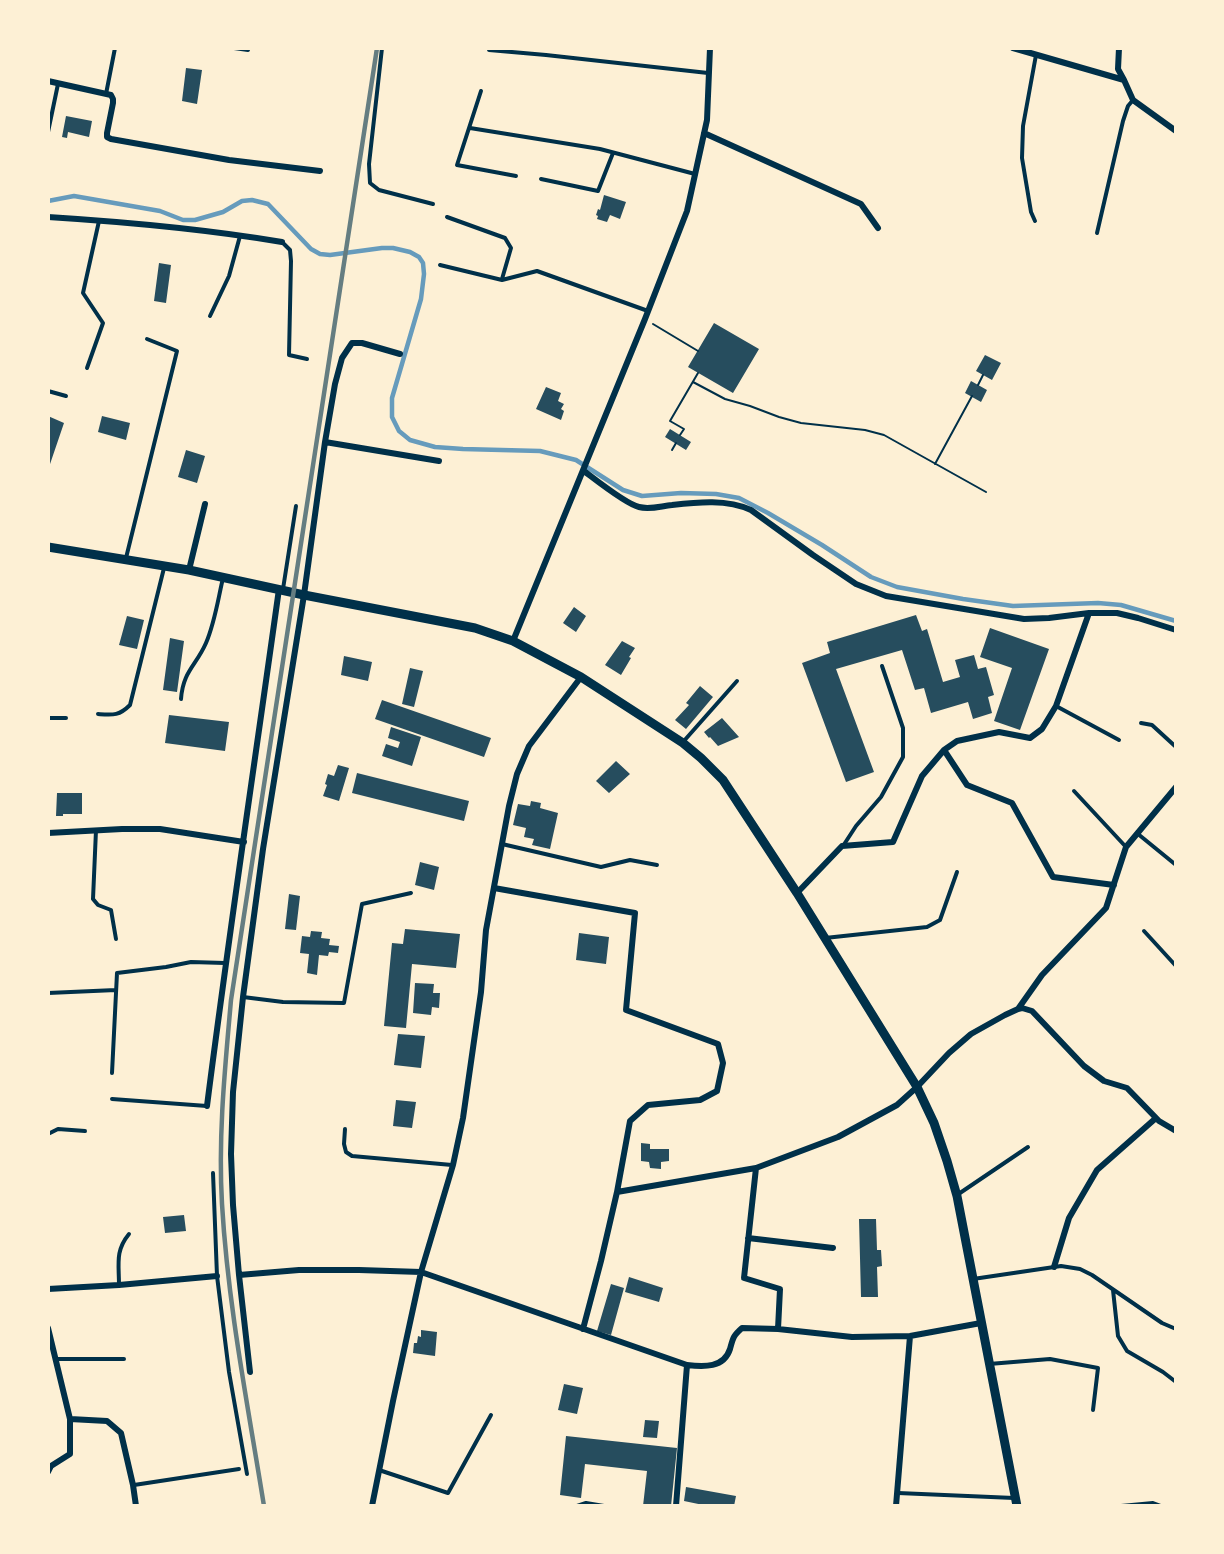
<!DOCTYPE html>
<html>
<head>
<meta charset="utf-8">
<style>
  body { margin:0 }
  #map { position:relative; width:1224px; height:1554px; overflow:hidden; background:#fdf0d5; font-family:"Roboto Condensed",sans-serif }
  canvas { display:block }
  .frame { position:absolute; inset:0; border:50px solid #fdf0d5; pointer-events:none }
</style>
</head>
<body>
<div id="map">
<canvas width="1224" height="1554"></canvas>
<div class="frame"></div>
</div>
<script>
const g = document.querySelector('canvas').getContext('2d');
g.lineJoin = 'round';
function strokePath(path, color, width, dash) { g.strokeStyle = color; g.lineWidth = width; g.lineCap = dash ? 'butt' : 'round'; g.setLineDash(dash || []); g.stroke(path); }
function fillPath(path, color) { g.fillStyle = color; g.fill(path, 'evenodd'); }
strokePath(new Path2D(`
  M48,201L74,196L160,211L183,220H195L223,212L242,201L252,200L268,204L311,249L320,254L330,255L382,248H393L410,252L419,257L423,263L424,274L421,299L392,398V417L399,431L410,440L435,447L463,449L540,451L576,460L623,490L642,496L681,493L716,494L739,498L768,513L822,545L871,577L897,587L963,599L1013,606L1098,603L1121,605L1176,621`), '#669bbc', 4.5);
fillPath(new Path2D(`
  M186,68L202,70L197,104L182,101Z
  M66,116L92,121L89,137L68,132L67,138L62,137Z
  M604,195L626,202L620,219L610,215L607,222L597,219L598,216L596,215L598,209L600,210Z
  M159,263L171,265L166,303L154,301Z
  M714,323L759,349L733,393L688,367Z
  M985,355L1001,363L992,380L976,371Z
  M971,381L987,390L981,402L965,393Z
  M546,387L561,393L558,401L564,404L561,409L564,411L561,420L536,409Z
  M48,416L64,423L48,470Z
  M102,416L130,423L126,440L98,432Z
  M670,429L691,442L686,450L665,437Z
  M186,450L205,456L197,483L178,477Z
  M574,607L586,616L576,632L563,623Z
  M916,615L922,631L927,629L943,682L960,677L955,660L974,655L978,669L986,667L994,695L988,697L992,713L973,719L968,702L931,713L924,688L915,690L902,650L836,669L874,772L846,782L802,663L830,653L827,642Z
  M127,616L144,620L137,649L119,645Z
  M990,628L1049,649L1020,730L994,721L1012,668L980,657Z
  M170,638L184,641L177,692L163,690Z
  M622,641L635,648L629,657L631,658L621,675L605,665Z
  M344,656L372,662L368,681L341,675Z
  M410,668L423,671L414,707L402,704Z
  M700,686L713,697L686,729L675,720L689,705L686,703Z
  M382,700L491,738L484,757L375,719Z
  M169,715L229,722L225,751L165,743Z
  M722,718L739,737L718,746L710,737L709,738L704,732Z
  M391,727L421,737L412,766L382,756L386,744L398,748L400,742L388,738Z
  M616,761L630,774L609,793L596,781Z
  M338,765L349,768L339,801L323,796L327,785L325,784L328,774L334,776Z
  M357,773L469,801L464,821L352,793Z
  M57,793H82V814H63V816H56Z
  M531,801L541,803L540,808L558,813L550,849L532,845L534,839L524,837L526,828L513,825L518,804L530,806Z
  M420,862L439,867L434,890L415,885Z
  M289,894L300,896L296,930L285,929Z
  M405,929L460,934L456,968L412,964L406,1028L384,1026L392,943L403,944Z
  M311,931L322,932L321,938L330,939L329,945L339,946L338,953L329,952L328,956L319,955L317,975L307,973L309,954L300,953L302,936L310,937Z
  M579,933L609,937L606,964L576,960Z
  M415,983L434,984L433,993H440L439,1008L432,1007L431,1015L413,1013Z
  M398,1034L425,1036L421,1068L394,1065Z
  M396,1100L416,1102L412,1128L393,1126Z
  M641,1143L650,1144V1149H669V1161L661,1162V1169L650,1168L649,1162L641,1161Z
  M184,1215L186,1231L165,1233L163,1217Z
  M859,1219H876L877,1250H881L882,1266L877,1267L878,1297H861Z
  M629,1277L663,1288L659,1302L625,1292Z
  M611,1284L624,1288L611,1335L597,1331Z
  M421,1330L437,1332L435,1356L413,1353L414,1343H417L418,1336L421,1337Z
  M564,1384L583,1388L577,1414L558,1410Z
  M645,1420L659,1421L657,1438L643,1437Z
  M566,1436L677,1448L671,1506H643L647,1471L585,1464L581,1498L560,1495Z
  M686,1487L736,1496L734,1506L708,1505V1506L684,1501Z`), '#264d5e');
strokePath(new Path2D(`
  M653,324L698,351
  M693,382L725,399L750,406L779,417L801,423L865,430L884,435L986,492
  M978,385L983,375
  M680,435L684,429L670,421L698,373
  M672,450L676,443
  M935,464L972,396`), '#003049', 2);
strokePath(new Path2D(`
  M234,48L248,50
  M382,48L369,164L370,183L379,190L433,204
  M489,50L546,55L708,73
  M481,91L457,165L516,176
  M106,94L115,48
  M470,128L600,149L695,174
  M48,132L58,84
  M541,179L598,191L613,153
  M447,217L505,238L511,248L502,279
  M1035,221L1031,212L1022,158L1023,126L1036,55
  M1097,233L1123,121L1128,106L1133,100
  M282,242L290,250L291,261L289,355L307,359
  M440,265L502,280L537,271L648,311
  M210,316L229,276L240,236
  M87,368L103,323L83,293L99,221
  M48,391L66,396
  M126,558L177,351L147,339
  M283,589L296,506
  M181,699C183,671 196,666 206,643C215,622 218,599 223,578
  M1056,706L1119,740
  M98,714C113,715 119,716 130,705L164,568
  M48,718H66
  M1141,723L1152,725L1176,747
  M683,742L737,681
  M1074,791L1126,847
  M96,830L93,899L98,905L111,910L116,939
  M1138,834L1176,865
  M502,844L601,867L630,860L657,865
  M843,846L856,826L881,797L903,757V728L882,666
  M1144,931L1176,966
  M825,938L927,927L940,920L957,872
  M48,993L116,990
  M243,997L283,1002L344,1003L362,904L411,893
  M112,1073L117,973L166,967L191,962L225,963
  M112,1099L207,1106
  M345,1129L344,1144L346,1152L352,1156L452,1165
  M48,1134L58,1129L85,1131
  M213,1173L217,1276L229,1372L247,1474
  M957,1195L1028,1147
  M973,1279L1061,1266L1080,1269L1092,1275L1162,1323L1176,1329
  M119,1285C119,1264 115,1251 129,1234
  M1113,1290L1118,1336L1127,1351L1163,1372L1176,1382
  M56,1359H124
  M989,1364L1050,1359L1098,1368L1093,1410
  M379,1470L448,1493L491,1415
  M134,1485L239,1469
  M898,1493L1014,1498
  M577,1506L586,1503L604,1506
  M1121,1506L1153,1503L1161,1506`), '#003049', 4);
strokePath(new Path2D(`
  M1013,48L1124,80L1133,100L1176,131
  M1119,48L1118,69L1124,80
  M48,81L111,95L113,99V103L107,133V137L111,139L229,160L320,171
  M704,133L861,204L878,228
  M48,217C127,222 205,229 282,242
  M325,442L439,461
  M584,471C596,480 626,504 639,507C650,510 661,506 672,505C698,502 727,499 751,510L813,555L856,584L886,596L1024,619L1049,618L1089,613H1117L1138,618L1176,630
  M189,570L205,504
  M513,641L645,319L687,211L707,120L710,48
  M944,750L967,785L1012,803L1053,877L1114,885
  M48,833L122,829H160L244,842
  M494,888L635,913L626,1010L718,1044L723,1063L717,1091L700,1100L648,1105L630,1121L617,1192
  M797,893L842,846L893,842L922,776L944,750L957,741L999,732L1030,738L1042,729L1056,706L1089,613
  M1018,1009L1042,975L1106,908L1126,847L1176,787
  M207,1106C229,933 255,761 279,589
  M756,1168L744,1278L780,1289L778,1329
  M748,1238L833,1248
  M1054,1267L1069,1218L1097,1170L1156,1118
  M239,1275L299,1270H359L421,1272L687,1365C704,1367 724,1368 730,1349C733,1338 733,1336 742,1328L778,1329L852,1337L910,1336L981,1323
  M48,1289L119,1285L217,1276
  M48,1328L70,1419L107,1421L121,1433L133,1485L136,1506
  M583,1329L601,1261L617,1192L756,1168L838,1137L897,1105L917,1087L949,1053L971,1034L1005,1015L1018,1009L1022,1008L1032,1011L1084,1066L1104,1081L1127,1088L1159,1121L1176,1131
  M250,1372L239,1275L233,1205L231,1154L233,1092L243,997L263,849L304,595L325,442L335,384L342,358L352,343H362L400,354
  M48,1472L51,1466L70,1454V1419
  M372,1506L393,1401L421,1272L453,1165L463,1118L481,992L486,930L509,806L517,774L529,746L581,677
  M676,1506L687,1365
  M896,1506L910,1336`), '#003049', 6);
strokePath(new Path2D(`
  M48,547L189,570L304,595L475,628L513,641L581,677L683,743L701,758L723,780L797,893L917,1087L934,1123L947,1161L957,1196L1017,1506`), '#003049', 9);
strokePath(new Path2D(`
  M264,1506C248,1406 228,1306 222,1204C218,1136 225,1068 231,1000L377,48`), '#657d81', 4.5);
</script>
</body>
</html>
